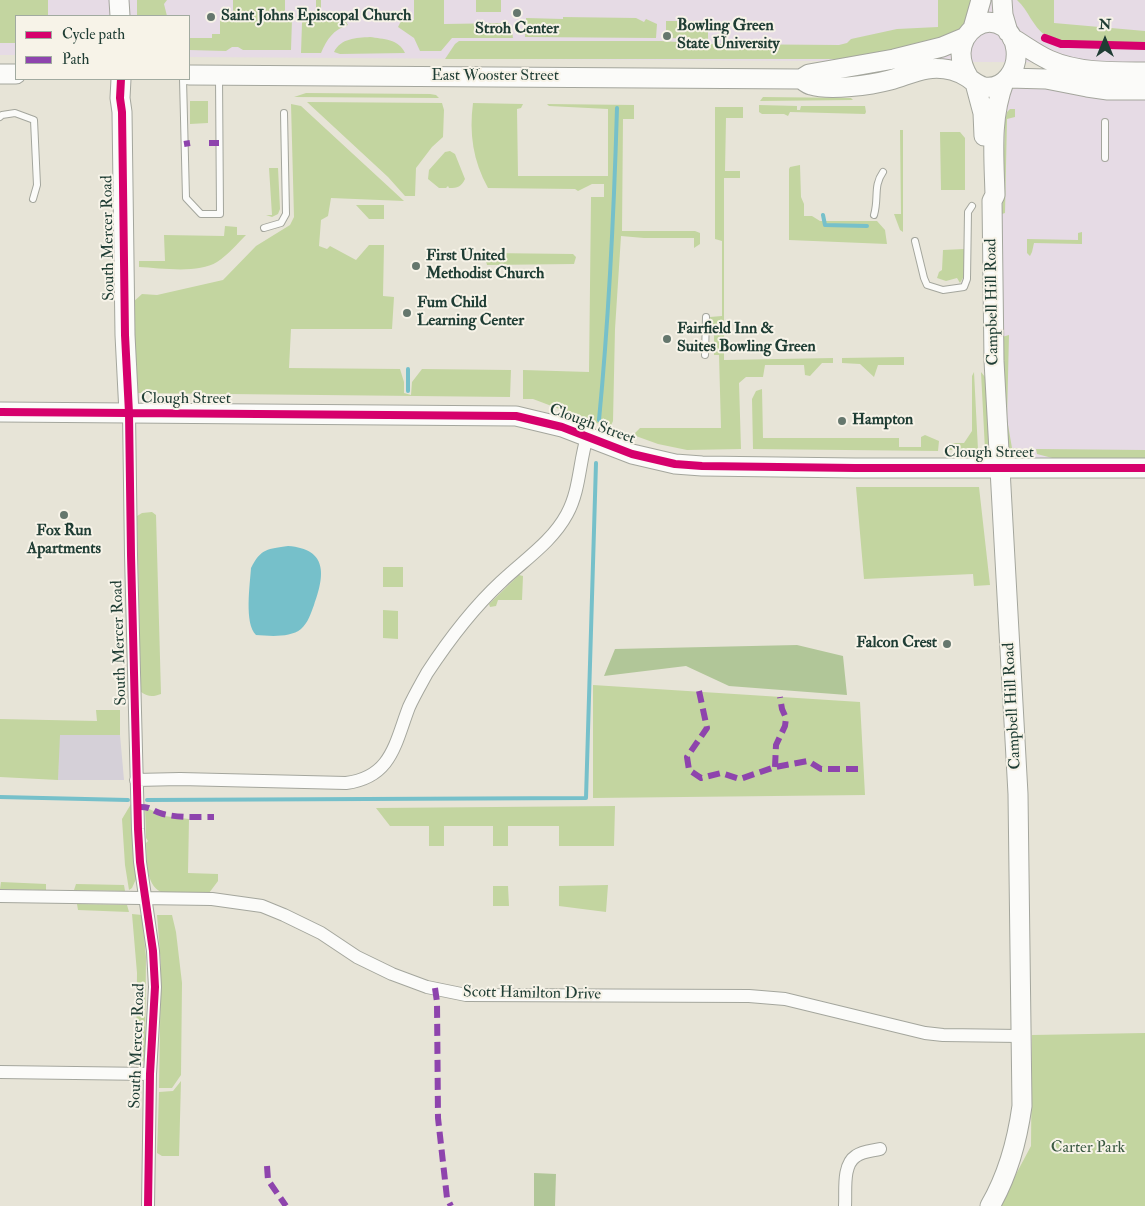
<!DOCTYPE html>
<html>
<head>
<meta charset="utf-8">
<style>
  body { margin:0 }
  #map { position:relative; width:1145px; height:1206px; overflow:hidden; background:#e7e4d7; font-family:"IM FELL Double Pica",serif }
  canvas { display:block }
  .legend { position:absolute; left:15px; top:15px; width:175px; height:65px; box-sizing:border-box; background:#f7f3e8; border:1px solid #a1aaa0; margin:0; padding:6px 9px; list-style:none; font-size:15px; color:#1f3d34 }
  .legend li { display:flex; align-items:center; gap:10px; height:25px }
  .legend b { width:25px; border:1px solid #a1aaa0 }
  .north { position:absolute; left:1080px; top:15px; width:50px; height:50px; -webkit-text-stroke:4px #f7f3e8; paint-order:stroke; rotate:0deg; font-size:14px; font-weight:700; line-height:20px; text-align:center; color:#1f3d34 }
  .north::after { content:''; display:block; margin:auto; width:18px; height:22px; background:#1f3d34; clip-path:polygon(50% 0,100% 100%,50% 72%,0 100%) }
</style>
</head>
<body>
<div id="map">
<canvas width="1145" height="1206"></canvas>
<ul class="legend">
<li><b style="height:6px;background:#d6006c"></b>Cycle path</li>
<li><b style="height:6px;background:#8e44ad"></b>Path</li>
</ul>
<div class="north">N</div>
</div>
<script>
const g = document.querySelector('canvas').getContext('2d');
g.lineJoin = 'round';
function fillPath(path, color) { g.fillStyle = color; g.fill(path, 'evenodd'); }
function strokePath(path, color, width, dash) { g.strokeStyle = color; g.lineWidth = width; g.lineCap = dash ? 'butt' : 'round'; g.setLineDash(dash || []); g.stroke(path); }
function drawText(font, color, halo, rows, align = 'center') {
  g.font = font + ' "IM FELL Double Pica",serif'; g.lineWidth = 4; g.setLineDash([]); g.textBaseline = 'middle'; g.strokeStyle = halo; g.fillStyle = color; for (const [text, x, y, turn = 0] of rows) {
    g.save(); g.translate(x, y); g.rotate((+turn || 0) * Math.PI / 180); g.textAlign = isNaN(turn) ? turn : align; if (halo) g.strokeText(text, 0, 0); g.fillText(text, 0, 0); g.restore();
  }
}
fillPath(new Path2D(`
  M0,0H1145V63L189,57V16H16V55H0Z
  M1023,85L1145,92V468H999L996,194L1004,101L1011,90Z`), '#e6dbe5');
fillPath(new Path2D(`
  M59,735H120L124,780H58Z`), '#d5d0d8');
fillPath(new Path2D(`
  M0,0H48V16H16V43H0Z
  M137,0H167L164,4L167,16H137Z
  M233,0H285V18L292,19L291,50H243L238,47H232L226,51L189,50V38H212V34H220V18H233Z
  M316,0H321V20H345L348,25C333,30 327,39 321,53H301L302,23L304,18L316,19Z
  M414,0H444V24L509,23V30L512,31L513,38H452L441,51H420L414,38L398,27L401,21L414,20Z
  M476,0H501V12H476Z
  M938,0H973C973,19 960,31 944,39L849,59H445L455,44L459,41H661L713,44L839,45L847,43L851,39L897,29L938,27Z
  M1017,0H1054V23L1145,31V44C1122,44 1064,48 1046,36C1032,26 1029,11 1017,0Z
  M563,17L636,18L644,22L646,19L657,24L656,38L525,37L526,18L563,19Z
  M666,21H708V39L666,38Z
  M370,37C383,39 399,39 405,53L340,54L334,52C341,38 356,38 370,37Z
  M306,93L430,94L436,95L439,98L294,97Z
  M763,97L851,98L853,100L760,101Z
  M190,101H208V123L190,124Z
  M307,102L442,103L444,110L443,137L432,147L416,168L415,196H405L388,177Z
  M473,103L523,104L521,108L517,109L518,176H608V109L549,106L547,104L634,105V119H623L622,231H695L700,233V244L694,248V238H644L621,236L615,329L613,421L610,428L533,399H523V370L589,372L591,200V197H604V184H592L578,191L575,189L488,188C473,161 469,133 473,103Z
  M291,104L301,106L404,201L331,198L328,216L321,220L319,246L327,249L330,246L356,260L369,245H384L383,296L394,297L392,329H291L289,368L400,369L404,382V393L411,395L412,382L422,369L511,370L510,397L133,393L132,303L142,294L157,295L223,280L256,246L290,225L294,217Z
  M759,105L797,106V110H800L801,106H865L866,112L865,114L790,112L788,116L784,114H762L759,112Z
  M715,107H743V118H726L725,171H740V178H724V360L833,358V363H822L810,376L805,375L804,365H765L763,377H746L739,383L741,449L687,450L658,444L633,435L640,428H721L719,355H714V328L710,327V317L722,316V241L715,239Z
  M1010,109H1015V117L1007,119L1005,213L1002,214L1005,121L1007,112Z
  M900,130H903V232L900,230L894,214H901Z
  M940,132H960L965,138V190H941Z
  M450,151L455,154L465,179C461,187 458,188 449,188L448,186L446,188H439L428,179L429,170L445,152Z
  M800,165L801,197L804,204V216H812L820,221H877L885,230L887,244L789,240V169L790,167Z
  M269,168H278L280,209L278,214L272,217L266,215H272Z
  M356,205H384V219H369Z
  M225,226L237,227V235H246C237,244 228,255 217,262C198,274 161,268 139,267V261H165L164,235L224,236Z
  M1082,232V244L1034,243L1032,252L1030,256L1027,253V239L1078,240V233Z
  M964,249V276L960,283L957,278L946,281L937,278L939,272L942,270L943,250Z
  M489,253L573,254L576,257L574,264L487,265L485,256Z
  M1009,335L1007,419L1012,448L1022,449L1021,454H1006L1002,337Z
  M904,357V365H878L874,377L860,364L842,363V358Z
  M974,372L978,450H949L951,443H964L972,431V376Z
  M981,372L989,382L992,449L985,450Z
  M762,389L763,438H899V447H921V437L925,435L939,441L938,451L753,449L752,399L756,391Z
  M1036,449L1145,450V459H1056L1037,454Z
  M856,487H979L990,585L974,586L973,574L864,579Z
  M152,512L156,515L161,694C153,697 148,697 141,692L137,516L142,513Z
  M383,567H403V587H383Z
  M519,575L523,576L522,600H498L496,606L490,607L489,604Z
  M383,610L398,611V639L383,638Z
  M593,685L860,702L865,795L593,798Z
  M96,710H120V735H60L58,780L0,777V719L97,721Z
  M131,804L136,879L132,888L129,890L125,865L122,819Z
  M615,806L614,846H559V826H508V846H493V826H444V846H429V826H390L376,808Z
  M145,807L164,816L189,819L188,873L218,874V881L209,893L161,892C145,884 147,859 146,843L148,841L146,838Z
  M1,882L46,884V890L0,889Z
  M76,884L124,885L125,891L74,890Z
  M608,885L606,912L559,906V886Z
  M493,886H508L509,906H493Z
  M77,904L127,905L129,912L78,910Z
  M132,914L142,915L146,957L145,1057L143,1062L136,1067L137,973Z
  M157,915H172L176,932L182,983L181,1075L172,1088H159L161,966Z
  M1145,1033V1206H999L1031,1146L1032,1035Z
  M181,1081L179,1156H162L157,1153L159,1092L173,1091Z`), '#c3d5a0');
fillPath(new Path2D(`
  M797,645L843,656L847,695L729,686L686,666L604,676L615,649Z
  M534,1173L556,1174L555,1206H534Z`), '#b1c698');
fillPath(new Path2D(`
  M288,546C328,549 325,575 314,605C311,613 308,623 301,629C290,638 269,636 256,635C244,624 250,584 251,568C261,548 268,549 288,546Z`), '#76c0ca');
strokePath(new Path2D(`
  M823,215L825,225L867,226
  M408,369V391
  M599,420C609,316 614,212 617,108
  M0,797L128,800
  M147,800L586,798L596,463`), '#76c0ca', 4);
const lane = new Path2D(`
  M183,79L186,198L201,214H220L219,77
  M0,117L2,115L15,113L34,120L37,185L33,199
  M1105,158V122
  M874,215C879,198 873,186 883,172
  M264,228L281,223L286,214L284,113
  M915,241L924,278L927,285L943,290L964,287L967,279L968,212L972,206
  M705,355L706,317`);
const street = new Path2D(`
  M129,413L131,555L138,829L140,862L153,951L155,987L150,1074L148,1206
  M136,780L180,779L346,783C392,777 395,743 409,707C414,696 421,684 427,673C448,641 473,608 501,582C524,560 552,542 567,514C580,490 579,463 587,437
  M0,896L212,899L262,906L284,915L321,933L357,957L392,974L427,987L466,995L749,996L785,999L925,1033L943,1035L1020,1036
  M0,1072L150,1074
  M845,1206C846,1191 842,1165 856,1156C863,1151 872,1151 880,1149`);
const secondary = new Path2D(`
  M119,0L120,16
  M1002,0L1003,15L1008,32
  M973,28L981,0
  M1012,38C1024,45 1036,54 1049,60C1078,73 1113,72 1145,72
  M0,74H16
  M189,75L801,79L809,74L894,59L942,47L966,37
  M1008,78L1046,79L1087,87L1108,90H1145
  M121,79L120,98L122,112L125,335L129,413
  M801,79C804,81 807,84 811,85C830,91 871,85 890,80C902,77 914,71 927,69C941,67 956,70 967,77C973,81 977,85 984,87C1005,90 1018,69 1016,50C1015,41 1010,32 1004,27C984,13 962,32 961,53C961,62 964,70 969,78
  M975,83L983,113L984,136
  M0,412L516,416L562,427L632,454L675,464L702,466L855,468H1145
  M990,1206C1008,1175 1017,1142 1022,1106L1018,794L994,361L992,201L995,195C994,156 990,119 1004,82`);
strokePath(lane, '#a4a69d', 8);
strokePath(street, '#a4a69d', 14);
strokePath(secondary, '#a4a69d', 21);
strokePath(lane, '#fbfbf9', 6);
strokePath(street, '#fbfbf9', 12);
strokePath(secondary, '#fbfbf9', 19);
strokePath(new Path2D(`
  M209,143H219
  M184,144L190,143
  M699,691L707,728L687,757L689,770L701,778L721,773L740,779L775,767L808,761L821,769H864
  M775,767L776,745L785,726L786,718L782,709L780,697
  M137,807C152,806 151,811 163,814C180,818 197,817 214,817
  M435,988L437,1002L438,1118L447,1198L451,1206
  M267,1166L268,1180L286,1206`), '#8e44ad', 6, [12, 6]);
strokePath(new Path2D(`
  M1045,38L1061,44H1069L1145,46
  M121,79L120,98L122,112L125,335L129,413L131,555L138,829L140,862L153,951L155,987L150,1074L148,1206
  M0,412L516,416L562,427L632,454L675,464L702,466L855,468H1145`), '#d6006c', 8);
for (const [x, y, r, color] of [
  [517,13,5,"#65776d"],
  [211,17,5,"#65776d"],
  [667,36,5,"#65776d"],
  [416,266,5,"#65776d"],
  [407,313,5,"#65776d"],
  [667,339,5,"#65776d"],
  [842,421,5,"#65776d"],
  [64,515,5,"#65776d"],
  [947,644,5,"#65776d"]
]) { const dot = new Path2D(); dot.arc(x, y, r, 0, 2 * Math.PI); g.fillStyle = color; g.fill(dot); strokePath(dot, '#f7f3e8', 2); }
drawText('bold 16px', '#1f3d34', '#f7f3e8', [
  ["Saint Johns Episcopal Church",221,17],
  ["Bowling Green",677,27],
  ["State University",677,45],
  ["Stroh Center",517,30,"center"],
  ["First United",426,257],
  ["Methodist Church",426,275],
  ["Fum Child",417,304],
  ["Learning Center",417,322],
  ["Fairfield Inn &",677,330],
  ["Suites Bowling Green",677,348],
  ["Hampton",852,421],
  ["Fox Run",64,532,"center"],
  ["Apartments",64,550,"center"],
  ["Falcon Crest",937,644,"right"]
], 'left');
drawText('16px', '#1f3d34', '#f7f3e8', [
  ["East Wooster Street",495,77],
  ["South Mercer Road",109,238,-91],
  ["Campbell Hill Road",993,302,-91],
  ["Clough Street",186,400],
  ["Clough Street",592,425,20],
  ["Clough Street",989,454],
  ["South Mercer Road",120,643,-92],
  ["Campbell Hill Road",1013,706,-93],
  ["Scott Hamilton Drive",532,994,1],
  ["South Mercer Road",138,1046,-88]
]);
drawText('16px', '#3a5941', '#f7f3e8', [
  ["Carter Park",1088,1149]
]);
</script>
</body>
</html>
